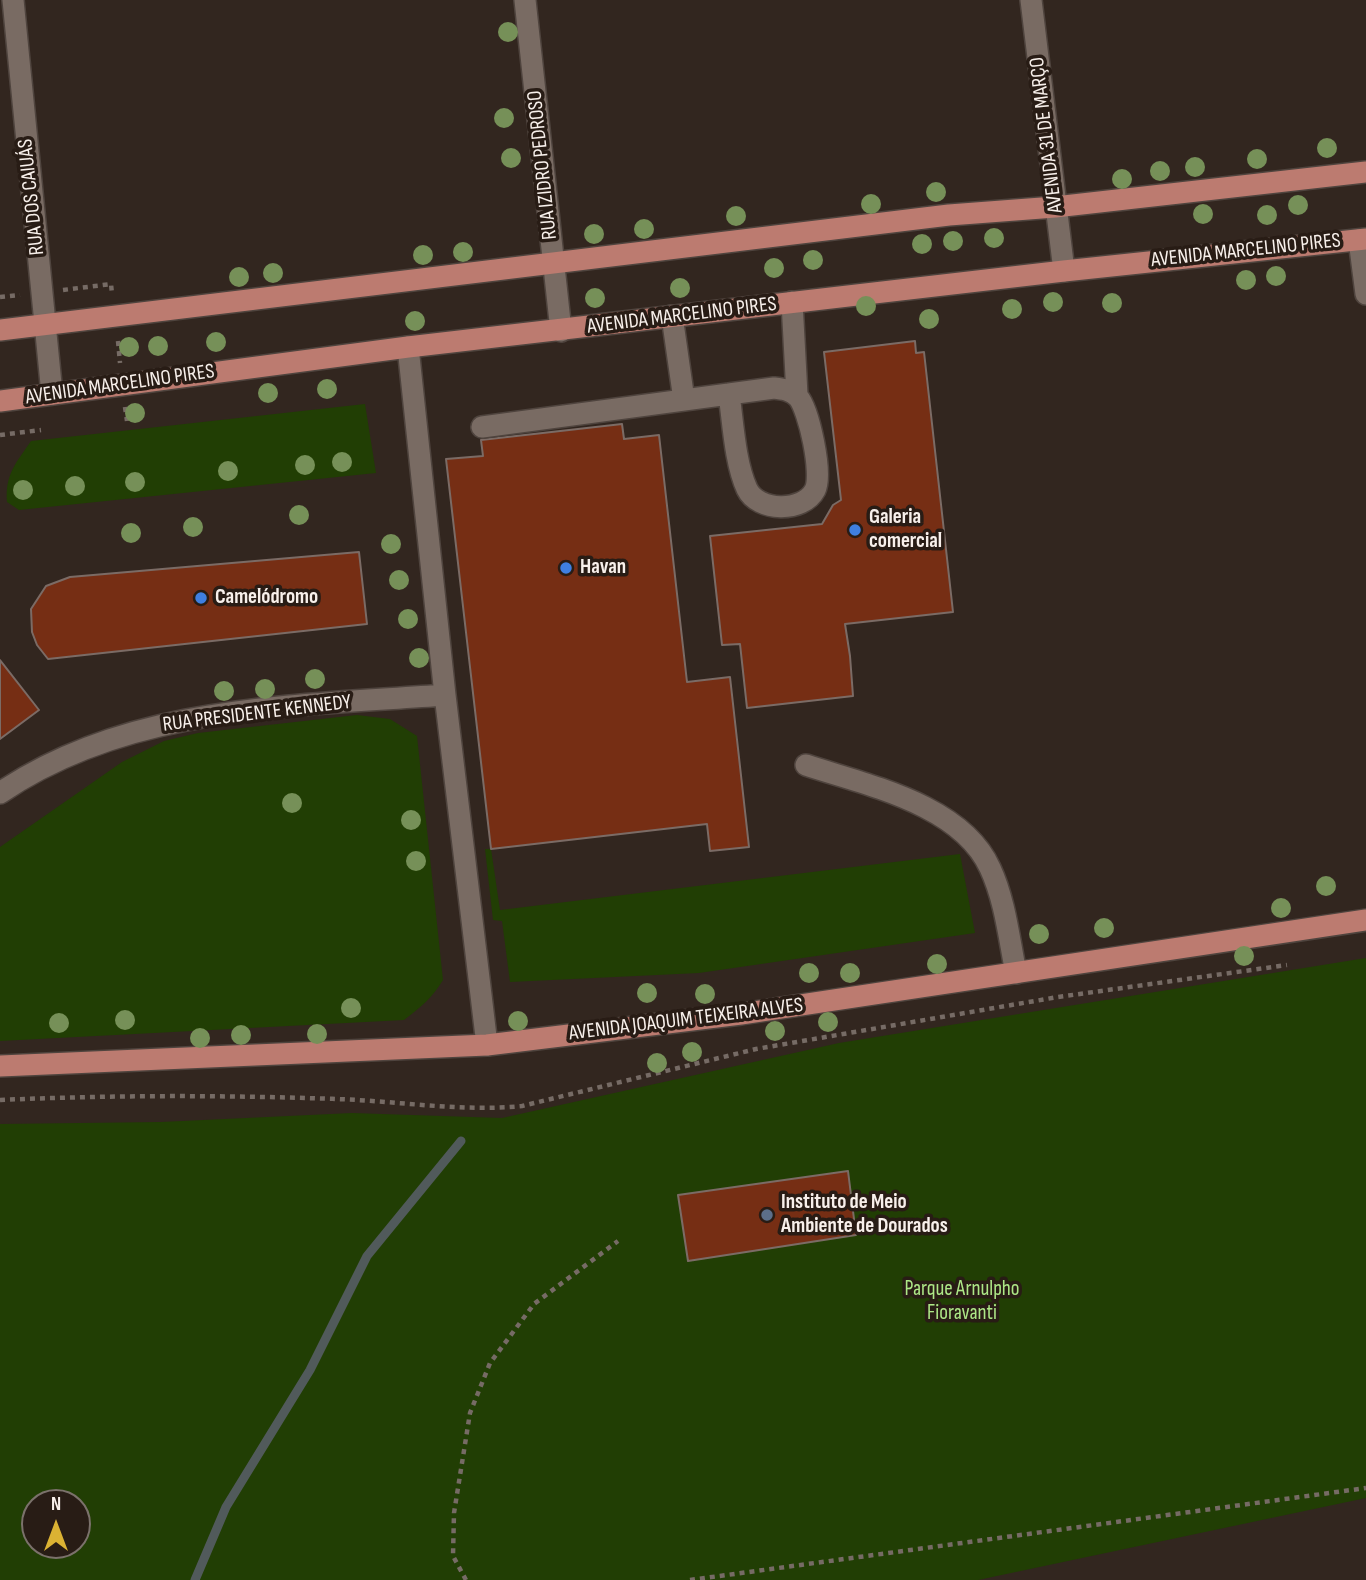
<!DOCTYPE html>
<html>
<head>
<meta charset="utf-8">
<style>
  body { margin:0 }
  #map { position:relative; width:1366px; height:1580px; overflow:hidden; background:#32261f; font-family:"Sofia Sans Condensed",sans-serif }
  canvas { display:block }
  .north { position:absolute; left:21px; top:1489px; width:70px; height:70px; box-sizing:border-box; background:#281c15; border:2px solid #7b716b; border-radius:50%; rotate:0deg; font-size:19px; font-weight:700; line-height:28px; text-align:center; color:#f8f0eb }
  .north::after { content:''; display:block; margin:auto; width:24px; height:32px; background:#dbb233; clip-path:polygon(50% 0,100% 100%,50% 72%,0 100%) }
</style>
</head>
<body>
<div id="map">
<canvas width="1366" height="1580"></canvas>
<div class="north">N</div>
</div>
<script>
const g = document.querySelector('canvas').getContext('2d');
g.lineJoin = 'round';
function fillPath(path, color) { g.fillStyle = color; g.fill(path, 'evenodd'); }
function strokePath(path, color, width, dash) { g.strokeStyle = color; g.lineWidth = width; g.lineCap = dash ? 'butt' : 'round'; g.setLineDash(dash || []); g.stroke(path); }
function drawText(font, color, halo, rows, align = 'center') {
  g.font = font + ' "Sofia Sans Condensed",sans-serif'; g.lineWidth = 7; g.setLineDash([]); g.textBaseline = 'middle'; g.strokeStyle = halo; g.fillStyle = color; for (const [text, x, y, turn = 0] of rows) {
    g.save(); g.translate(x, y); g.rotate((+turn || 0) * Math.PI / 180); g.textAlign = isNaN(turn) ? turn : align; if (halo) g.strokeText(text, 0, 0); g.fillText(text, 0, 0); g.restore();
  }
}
fillPath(new Path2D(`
  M365,404L376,473L19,510L7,502C5,474 16,463 31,441Z
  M357,715L390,719L417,736L443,980C433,997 420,1008 404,1020L0,1041V847L122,762L164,741L198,733Z
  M485,849H491L500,910L960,854L975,933L699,973L510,982L502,921L493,920Z
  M1366,958V1498L978,1580H0V1124L161,1122L352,1113L502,1118L839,1043ZM35,1503H77V1545H35Z`), '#213e04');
strokePath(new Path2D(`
  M195,1580L226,1507L310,1370L367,1256L461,1141`), '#515a5b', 9);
const building = new Path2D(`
  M915,341L916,353L924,352L953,612L845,624L850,656L853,696L747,708L740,644L722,645L710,536L822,524L833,505L841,500L824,352Z
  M622,424L624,439L659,435L687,682L730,677L749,847L710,851L707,824L491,849L446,459L483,456L481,440Z
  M359,552L367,624L48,659L37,645L32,632L31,609L46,586L70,577Z
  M0,660L39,710L0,739Z
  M848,1171L856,1235L688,1261L678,1195Z`);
fillPath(building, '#762e14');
strokePath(building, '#7b6b65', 2);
const minor = new Path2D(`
  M13,0L52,394
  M525,0L561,331
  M1031,0L1064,271
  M1359,240L1366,294
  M792,302L797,395
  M408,347L445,695L487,1045
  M684,400L774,388C783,389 791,390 798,397C809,410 823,474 815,490C803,513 758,512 747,489C735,463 733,423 729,394
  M482,427L684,400L672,316
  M806,765C866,785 961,804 990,868C1005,900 1009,938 1016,973
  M0,793C129,705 294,706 445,695`);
const major = new Path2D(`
  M0,330L949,215L1055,207L1366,172
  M0,401L408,347L1064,271L1366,239
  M0,1066L487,1045L741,1014L1366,920`);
strokePath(minor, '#4f443e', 24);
strokePath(major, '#4f443e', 24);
strokePath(new Path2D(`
  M63,290L111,284L112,294
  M0,297L20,295
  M118,341L120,363
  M125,407L127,421
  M0,435L41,430
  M0,1100C112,1095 224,1095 336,1099C398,1101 461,1112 522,1106L756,1049L1058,997L1287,965
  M466,1580L453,1556L454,1513L470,1413L490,1363L534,1304L618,1241
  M690,1580L1366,1488`), '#766b65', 4.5, [5, 5]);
strokePath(minor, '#796b63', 21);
strokePath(major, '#bc7b70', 21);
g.fillStyle = '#769058';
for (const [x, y] of [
  [508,32],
  [504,118],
  [1327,148],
  [511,158],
  [1257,159],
  [1195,167],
  [1160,171],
  [1122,179],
  [936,192],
  [871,204],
  [1298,205],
  [1203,214],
  [1267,215],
  [736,216],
  [644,229],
  [594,234],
  [994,238],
  [953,241],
  [922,244],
  [463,252],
  [423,255],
  [813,260],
  [774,268],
  [273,273],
  [1276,276],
  [239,277],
  [1246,280],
  [680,288],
  [595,298],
  [1053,302],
  [1112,303],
  [866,306],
  [1012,309],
  [929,319],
  [415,321],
  [216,342],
  [158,346],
  [129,347],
  [327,389],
  [268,393],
  [135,413],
  [342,462],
  [305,465],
  [228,471],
  [135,482],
  [75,486],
  [23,490],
  [299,515],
  [193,527],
  [131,533],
  [391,544],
  [399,580],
  [408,619],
  [419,658],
  [315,679],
  [265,689],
  [224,691],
  [292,803],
  [411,820],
  [416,861],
  [1326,886],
  [1281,908],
  [1104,928],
  [1039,934],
  [1244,956],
  [937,964],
  [809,973],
  [850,973],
  [647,993],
  [705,994],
  [351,1008],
  [125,1020],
  [518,1021],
  [828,1022],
  [59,1023],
  [775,1031],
  [317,1034],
  [241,1035],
  [200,1038],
  [692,1052],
  [657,1063]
]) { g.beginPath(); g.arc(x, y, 10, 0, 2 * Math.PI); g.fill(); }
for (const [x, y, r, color] of [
  [855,530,7,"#3f7fe0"],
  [566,568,7,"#3f7fe0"],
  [201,598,7,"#3f7fe0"],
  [767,1215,7,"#5c6f8a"]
]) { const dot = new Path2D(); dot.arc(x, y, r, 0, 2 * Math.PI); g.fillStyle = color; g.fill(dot); strokePath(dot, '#281c15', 2.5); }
drawText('21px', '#f8f0eb', '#281c15', [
  ["AVENIDA 31 DE MARÇO",1047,135,-97],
  ["RUA IZIDRO PEDROSO",543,165,-96],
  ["RUA DOS CAIUÁS",32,197,-96],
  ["AVENIDA MARCELINO PIRES",1246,251,-6],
  ["AVENIDA MARCELINO PIRES",682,316,-7],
  ["AVENIDA MARCELINO PIRES",120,385,-8],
  ["RUA PRESIDENTE KENNEDY",257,714,-7],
  ["AVENIDA JOAQUIM TEIXEIRA ALVES",686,1020,-7]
]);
drawText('bold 21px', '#f8f0eb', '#281c15', [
  ["Galeria",869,518],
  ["comercial",869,542],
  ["Havan",580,568],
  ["Camelódromo",215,598],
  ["Instituto de Meio",781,1203],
  ["Ambiente de Dourados",781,1227]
], 'left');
drawText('21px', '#ade787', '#281c15', [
  ["Parque Arnulpho",962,1290],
  ["Fioravanti",962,1314]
]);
</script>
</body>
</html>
